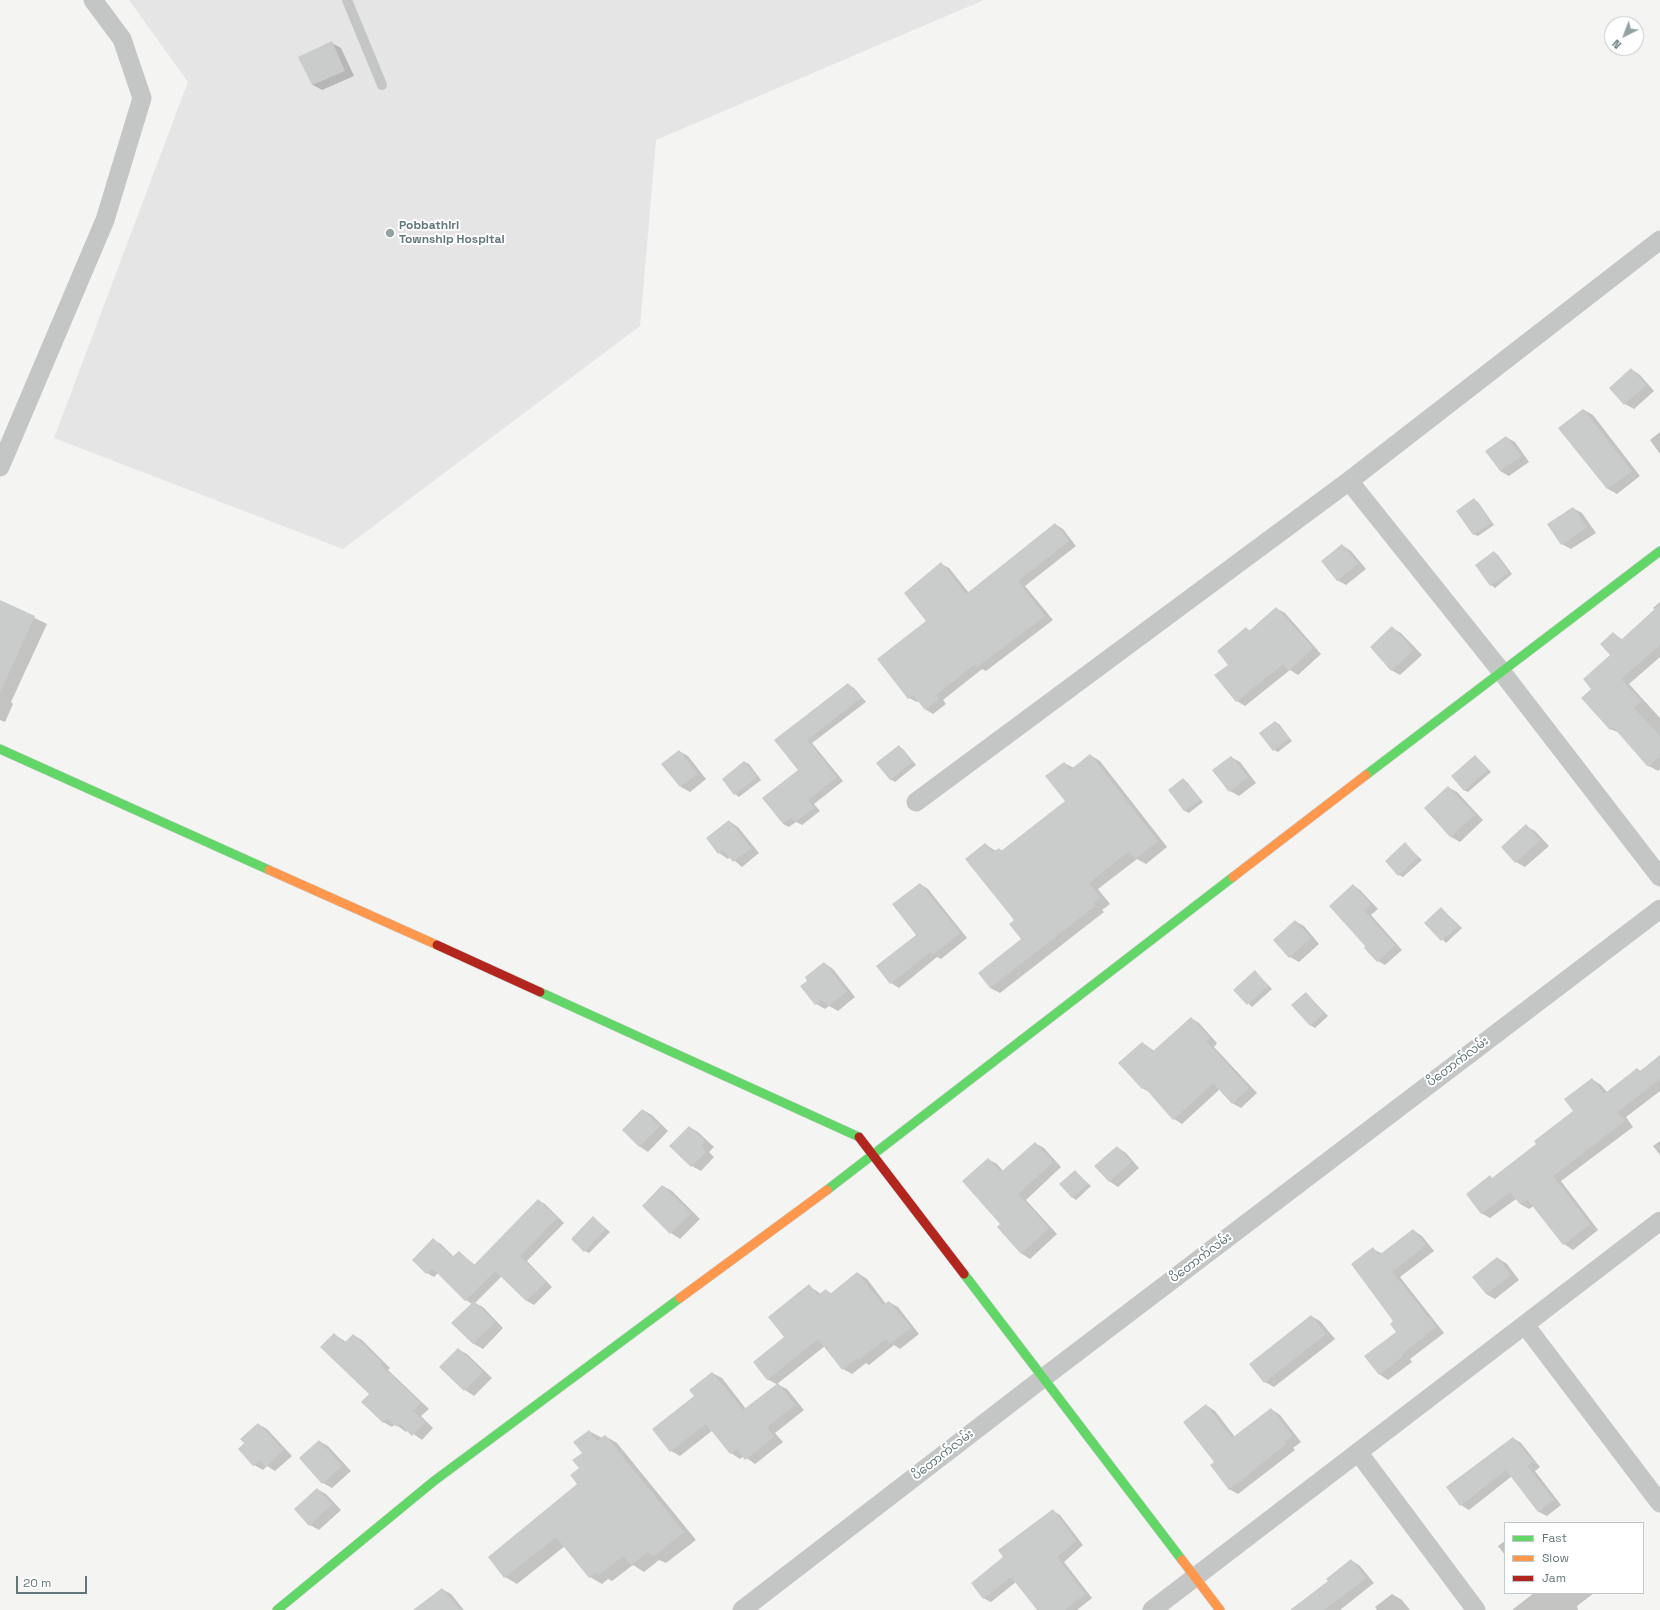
<!DOCTYPE html>
<html>
<head>
<meta charset="utf-8">
<style>
  body { margin:0 }
  #map { position:relative; width:1660px; height:1610px; overflow:hidden; background:#f4f4f3; font-family:"Space Grotesk",sans-serif }
  canvas { display:block }
  .legend { position:absolute; left:1504px; top:1522px; width:140px; height:72px; box-sizing:border-box; background:#fff; border:1px solid #c0c8ca; margin:0; padding:5px 7px; list-style:none; font-size:12px; color:#62767a }
  .legend li { display:flex; align-items:center; gap:8px; height:20px }
  .legend b { width:20px; border:1px solid #c0c8ca }
  .north { position:absolute; left:1604px; top:16px; width:40px; height:40px; box-sizing:border-box; background:#fff; border:1px solid #c0c8ca; border-radius:50%; rotate:222deg; font-size:11px; font-weight:700; line-height:16px; text-align:center; color:#62767a }
  .north::after { content:''; display:block; margin:auto; width:14px; height:18px; background:#95a2a4; clip-path:polygon(50% 0,100% 100%,50% 72%,0 100%) }
  .scale { position:absolute; left:16px; top:1576px; width:71px; height:18px; box-sizing:border-box; border:2px solid #62767a; border-top:0; padding-left:5px; font-size:12px; line-height:14px; white-space:nowrap; color:#62767a; -webkit-text-stroke:3px #fff; paint-order:stroke }
</style>
</head>
<body>
<div id="map">
<canvas width="1660" height="1610"></canvas>
<ul class="legend">
<li><b style="height:5px;background:#63d668"></b>Fast</li>
<li><b style="height:5px;background:#ff974d"></b>Slow</li>
<li><b style="height:5px;background:#b3261e"></b>Jam</li>
</ul>
<div class="north">N</div>
<div class="scale">20 m</div>
</div>
<script>
const g = document.querySelector('canvas').getContext('2d');
g.lineJoin = 'round';
function fillPath(path, color) { g.fillStyle = color; g.fill(path, 'evenodd'); }
function strokePath(path, color, width, dash) { g.strokeStyle = color; g.lineWidth = width; g.lineCap = dash ? 'butt' : 'round'; g.setLineDash(dash || []); g.stroke(path); }
function drawText(font, color, halo, rows, align = 'center') {
  g.font = font + ' "Space Grotesk","Noto Sans Myanmar",sans-serif'; g.lineWidth = 4; g.setLineDash([]); g.textBaseline = 'middle'; g.strokeStyle = halo; g.fillStyle = color; for (const [text, x, y, turn = 0] of rows) {
    g.save(); g.translate(x, y); g.rotate((+turn || 0) * Math.PI / 180); g.textAlign = isNaN(turn) ? turn : align; if (halo) g.strokeText(text, 0, 0); g.fillText(text, 0, 0); g.restore();
  }
}
fillPath(new Path2D(`
  M129,0H984L656,140L640,326L343,549L54,438L188,82Z`), '#e4e5e4');
fillPath(new Path2D(`
  M332,43L341,48L354,76L322,90L313,85L300,57Z
  M1631,369L1640,375L1654,391L1634,409L1625,404Z
  M1584,410L1593,415L1640,476L1617,494L1608,489L1559,429Z
  M1660,432V454L1650,440Z
  M1506,437L1515,442L1529,462L1509,476L1500,471Z
  M1474,500L1478,502L1494,525L1478,536L1473,534Z
  M1573,508L1582,513L1596,533L1571,549L1562,544Z
  M1055,524L1063,529L1076,546L1025,586L1053,620L986,671L982,669L943,700L946,704L933,714L925,709L919,701L917,702L909,698L941,564L949,568L969,593Z
  M1342,545L1351,551L1366,569L1346,585L1337,580Z
  M1494,552L1498,555L1512,574L1495,588L1491,585Z
  M0,601L47,624L11,702L13,704L5,722L0,720Z
  M1660,602V657L1629,684L1660,718V769L1658,771L1649,766L1620,733L1610,729L1593,689L1611,655L1613,633L1623,640L1655,610L1653,608Z
  M1276,608L1285,613L1321,654L1298,675L1290,670L1245,706L1237,701L1229,665L1246,628L1251,631Z
  M1392,628L1401,633L1422,655L1400,675L1391,670Z
  M848,684L854,688L866,702L812,743L843,781L814,804L820,811L802,825L796,822L789,827L783,824L799,771L775,740Z
  M1275,722L1279,724L1292,741L1278,752L1274,750Z
  M899,747L903,749L916,765L895,782L890,779Z
  M679,751L688,756L706,779L690,792L681,787L662,764Z
  M1090,755L1100,761L1167,847L1146,864L1137,859L1098,889L1110,904L1102,910L1104,912L1000,993L990,988L1023,939L985,844L996,851L999,849L1003,851L1066,801L1064,763L1074,768Z
  M1475,756L1491,772L1468,792L1464,790Z
  M1231,757L1240,762L1256,783L1239,796L1230,791Z
  M745,762L749,764L761,780L739,797L735,794L723,779Z
  M1183,779L1187,782L1203,802L1189,813L1185,811L1169,790Z
  M1448,787L1457,792L1483,820L1460,842L1451,837L1425,808Z
  M729,821L738,827L759,853L742,867L730,857L728,859L719,853L707,839Z
  M1526,826L1535,831L1549,846L1525,867L1516,862Z
  M1405,844L1422,860L1403,877L1399,875Z
  M920,884L928,889L967,938L941,959L937,957L899,988L891,983L918,935Z
  M1353,885L1360,890L1378,909L1371,915L1402,950L1385,965L1378,961Z
  M1442,909L1462,928L1446,943L1426,923Z
  M1295,921L1304,926L1319,944L1299,962L1290,957Z
  M824,963L833,969L855,997L838,1011L829,1006L825,1009L816,1004L809,981Z
  M1255,971L1272,989L1252,1007L1235,990Z
  M1306,993L1328,1016L1315,1028L1310,1025Z
  M1191,1018L1199,1023L1217,1043L1214,1047L1257,1093L1241,1108L1232,1103L1220,1089L1182,1124L1174,1119L1151,1093L1142,1088L1143,1043L1154,1051Z
  M1660,1056V1091L1626,1117L1633,1127L1561,1181L1598,1230L1573,1250L1564,1244L1534,1206L1529,1209L1520,1204L1516,1199L1490,1218L1481,1213L1490,1176L1493,1179L1537,1144L1574,1111L1592,1079L1601,1085L1607,1092L1637,1069L1641,1071Z
  M643,1110L652,1115L668,1131L648,1152L639,1146Z
  M689,1127L698,1132L714,1147L709,1152L714,1157L701,1171L692,1166Z
  M1660,1141V1155L1653,1146Z
  M1035,1143L1044,1148L1061,1167L1026,1200L1057,1234L1030,1259L1021,1253L1002,1224L988,1159L997,1164L1003,1171Z
  M1117,1147L1126,1153L1139,1168L1118,1187L1109,1181Z
  M1075,1171L1091,1186L1076,1200L1072,1197Z
  M663,1186L672,1191L700,1219L680,1239L671,1233L643,1206Z
  M538,1200L545,1204L564,1223L527,1261L552,1287L534,1305L527,1301L502,1276L475,1303L483,1307L503,1328L483,1349L474,1344L453,1323L472,1304L466,1300L438,1273L434,1277L427,1273L434,1240L441,1244L454,1257L459,1252L475,1265Z
  M593,1217L610,1232L589,1253L585,1251Z
  M1413,1230L1422,1236L1434,1251L1400,1277L1444,1333L1410,1359L1412,1362L1388,1380L1379,1374L1397,1332L1373,1249L1383,1254Z
  M1498,1258L1507,1264L1519,1280L1495,1299L1486,1294Z
  M858,1273L867,1279L886,1304L889,1302L898,1307L919,1334L900,1349L894,1345L869,1365L866,1363L852,1374L843,1369L825,1346L777,1384L787,1389L804,1410L775,1433L783,1442L755,1464L744,1456L740,1459L731,1453L713,1430L680,1456L671,1451L696,1396L712,1373L722,1378L746,1409L778,1385L767,1379L809,1286L821,1294L826,1290L832,1294Z
  M1311,1316L1320,1321L1335,1339L1274,1387L1265,1382Z
  M334,1334L346,1342L353,1335L362,1340L390,1368L388,1370L429,1409L421,1416L433,1428L422,1440L408,1430L406,1432L395,1424L392,1427L383,1422L370,1394Z
  M458,1349L467,1354L492,1378L474,1396L465,1390L440,1367Z
  M1206,1405L1215,1411L1235,1437L1271,1409L1280,1415L1301,1442L1293,1448L1295,1450L1238,1494L1229,1489L1215,1462Z
  M258,1424L267,1429L292,1456L275,1471L267,1466L263,1470L254,1465L246,1443Z
  M589,1431L602,1438L605,1436L617,1443L696,1540L666,1563L659,1560L644,1572L633,1565L612,1581L608,1579L602,1584L590,1577L565,1546L517,1584L505,1577L578,1484Z
  M1513,1438L1521,1443L1540,1467L1535,1471L1561,1505L1547,1516L1539,1512L1512,1476L1469,1510L1461,1505Z
  M319,1441L328,1446L351,1471L332,1488L323,1483Z
  M317,1489L326,1494L341,1510L319,1530L310,1525Z
  M1053,1511L1060,1515L1083,1545L1064,1562L1092,1598L1077,1610H1039L1016,1582L991,1602L983,1598L1005,1558Z
  M1505,1541V1555L1498,1546Z
  M1351,1560L1360,1566L1374,1583L1340,1610H1292L1329,1581Z
  M442,1589L451,1594L464,1610H423Z
  M1534,1593H1594L1577,1606L1578,1610H1512Z
  M1392,1594L1402,1600L1410,1610H1377L1375,1607Z`), '#0003');
fillPath(new Path2D(`
  M332,41L345,71L312,85L298,57Z
  M1631,368L1646,385L1624,405L1609,388Z
  M1583,409L1632,471L1607,489L1558,428Z
  M1506,436L1521,456L1500,471L1485,451Z
  M1474,498L1491,523L1473,535L1456,511Z
  M1573,507L1587,527L1561,545L1547,524Z
  M1055,523L1069,541L1018,581L1045,616L977,667L975,664L936,695L939,699L925,710L913,695L908,699L877,659L926,621L904,593L941,562L966,594Z
  M1342,544L1358,564L1337,581L1321,561Z
  M1494,551L1509,572L1490,586L1475,565Z
  M0,600L35,616L0,692Z
  M1660,604V645L1621,679L1642,701L1634,708L1660,736V756L1648,767L1613,727L1610,730L1581,698L1591,689L1583,679L1610,655L1600,644L1613,632L1621,640Z
  M1276,607L1313,648L1289,671L1283,664L1236,702L1214,675L1228,665L1217,651L1246,627L1249,631Z
  M1392,626L1413,650L1391,671L1370,647Z
  M848,683L861,698L807,740L837,777L808,800L814,808L795,822L791,817L783,824L762,798L798,770L774,740Z
  M1275,721L1289,738L1273,751L1259,733Z
  M899,745L912,762L890,780L876,763Z
  M679,750L697,774L680,787L661,764Z
  M1090,754L1158,841L1135,859L1129,851L1089,883L1100,898L1093,904L1095,906L990,988L978,973L1021,939L1009,924L1014,920L965,859L985,843L993,852L999,848L1001,851L1065,801L1045,776L1064,762L1070,770Z
  M1475,755L1488,769L1464,791L1451,776Z
  M1231,756L1248,777L1229,792L1212,770Z
  M744,761L757,777L734,795L722,779Z
  M1183,778L1200,800L1184,811L1168,790Z
  M1448,786L1475,815L1450,837L1424,808Z
  M729,820L751,848L733,862L723,850L718,854L706,838Z
  M1526,824L1540,840L1515,863L1501,847Z
  M1405,842L1418,857L1398,876L1385,861Z
  M920,883L960,933L932,955L930,952L890,984L876,966L916,935L892,904Z
  M1353,884L1371,904L1364,911L1395,945L1377,962L1364,948L1365,946L1329,906Z
  M1441,907L1458,926L1441,941L1424,923Z
  M1295,920L1311,938L1289,958L1273,940Z
  M824,962L847,991L828,1006L822,1000L815,1005L800,986L807,981L805,977Z
  M1255,970L1268,986L1247,1005L1233,990Z
  M1306,992L1324,1013L1310,1026L1291,1005Z
  M1191,1017L1210,1038L1206,1041L1249,1088L1232,1104L1213,1083L1173,1120L1144,1087L1142,1089L1118,1063L1142,1042L1152,1052Z
  M1660,1055V1079L1617,1112L1625,1121L1553,1176L1590,1224L1563,1245L1527,1199L1520,1204L1510,1192L1481,1214L1466,1194L1490,1175L1492,1178L1536,1144L1534,1141L1573,1111L1564,1099L1592,1078L1604,1094L1637,1068L1640,1071Z
  M642,1109L660,1126L639,1147L622,1130Z
  M689,1126L705,1141L701,1146L706,1152L691,1167L669,1146Z
  M1035,1142L1053,1162L1018,1194L1049,1228L1021,1254L997,1227L1000,1224L962,1181L988,1158L1001,1172Z
  M1117,1146L1131,1162L1109,1182L1094,1166Z
  M1075,1170L1088,1184L1072,1198L1059,1184Z
  M662,1185L691,1213L670,1234L642,1206Z
  M538,1199L557,1218L520,1256L546,1282L526,1301L495,1271L465,1301L432,1268L426,1274L412,1260L433,1238L452,1257L459,1251L474,1265Z
  M593,1216L606,1229L584,1252L571,1239Z
  M1413,1229L1426,1245L1392,1272L1436,1327L1402,1354L1403,1356L1379,1375L1364,1356L1396,1332L1390,1324L1393,1321L1351,1264L1373,1247L1379,1255Z
  M1497,1257L1511,1275L1486,1294L1472,1277Z
  M857,1272L883,1305L889,1301L911,1328L890,1344L886,1339L859,1360L857,1358L842,1370L818,1339L767,1380L753,1362L784,1337L768,1317L809,1284L818,1295L826,1289L830,1294Z
  M474,1301L495,1322L473,1344L451,1323Z
  M1311,1315L1326,1334L1264,1383L1249,1364Z
  M334,1333L344,1343L353,1334L382,1362L380,1364L421,1403L413,1411L425,1422L412,1436L400,1424L397,1427L387,1418L383,1423L361,1402L369,1394L320,1347Z
  M458,1348L483,1372L464,1391L439,1367Z
  M712,1372L743,1410L778,1383L795,1405L767,1427L774,1437L745,1460L737,1449L730,1454L706,1424L670,1452L652,1429L694,1396L689,1390Z
  M1206,1404L1232,1438L1271,1408L1292,1436L1285,1442L1286,1444L1229,1490L1210,1465L1214,1462L1183,1422Z
  M258,1423L283,1450L266,1467L260,1460L253,1466L238,1449L244,1443L240,1439Z
  M589,1430L597,1441L605,1435L684,1532L653,1557L648,1552L631,1565L623,1556L599,1575L597,1572L589,1578L556,1537L504,1578L488,1557L577,1484L570,1475L579,1468L572,1460L582,1453L573,1442Z
  M1513,1437L1533,1462L1527,1466L1554,1500L1538,1512L1505,1469V1471L1460,1506L1446,1487Z
  M319,1440L342,1466L322,1484L299,1458Z
  M317,1488L332,1504L309,1526L294,1509Z
  M1053,1509L1076,1541L1057,1557L1085,1594L1065,1610H1037L1011,1577L983,1599L971,1583L1003,1557L998,1550Z
  M1351,1559L1366,1578L1324,1610H1290L1328,1581L1326,1579Z
  M442,1588L460,1610H413Z`), '#cacccc');
const fast = new Path2D(`
  M0,749L269,870
  M1366,775L1660,551
  M540,992L859,1137
  M827,1190L1233,877
  M964,1274L1182,1560
  M277,1610L434,1481L680,1298`);
const slow = new Path2D(`
  M269,870L437,945
  M1233,877L1366,775
  M680,1298L827,1190
  M1182,1560L1220,1610`);
const jam = new Path2D(`
  M437,945L540,992
  M859,1137L964,1274`);
strokePath(fast, '#ced0d0', 10);
strokePath(slow, '#ced0d0', 10);
strokePath(jam, '#ced0d0', 10);
strokePath(new Path2D(`
  M347,0L382,85`), '#c4c6c6', 10);
strokePath(new Path2D(`
  M0,467L105,220L142,98L122,39L93,0
  M1349,481L1501,671L1660,877
  M916,802L1349,481L1660,240
  M1525,1325L1660,1503
  M1358,1452L1476,1610
  M742,1610L1043,1378L1660,909
  M1152,1610L1660,1221`), '#c4c6c6', 19);
strokePath(fast, '#63d668', 9);
strokePath(slow, '#ff974d', 9);
strokePath(jam, '#b3261e', 9);
for (const [x, y, r, color] of [
  [390,233,5,"#95a2a4"]
]) { const dot = new Path2D(); dot.arc(x, y, r, 0, 2 * Math.PI); g.fillStyle = color; g.fill(dot); strokePath(dot, '#fff', 1.5); }
drawText('bold 12px', '#62767a', '#fff', [
  ["Pobbathiri",399,226],
  ["Township Hospital",399,240]
], 'left');
drawText('12px', '#62767a', '#fff', [
  ["ပိတောက်လမ်း",1458,1062,-37],
  ["ပိတောက်လမ်း",1201,1258,-37],
  ["ပိတောက်လမ်း",943,1455,-38]
]);
</script>
</body>
</html>
